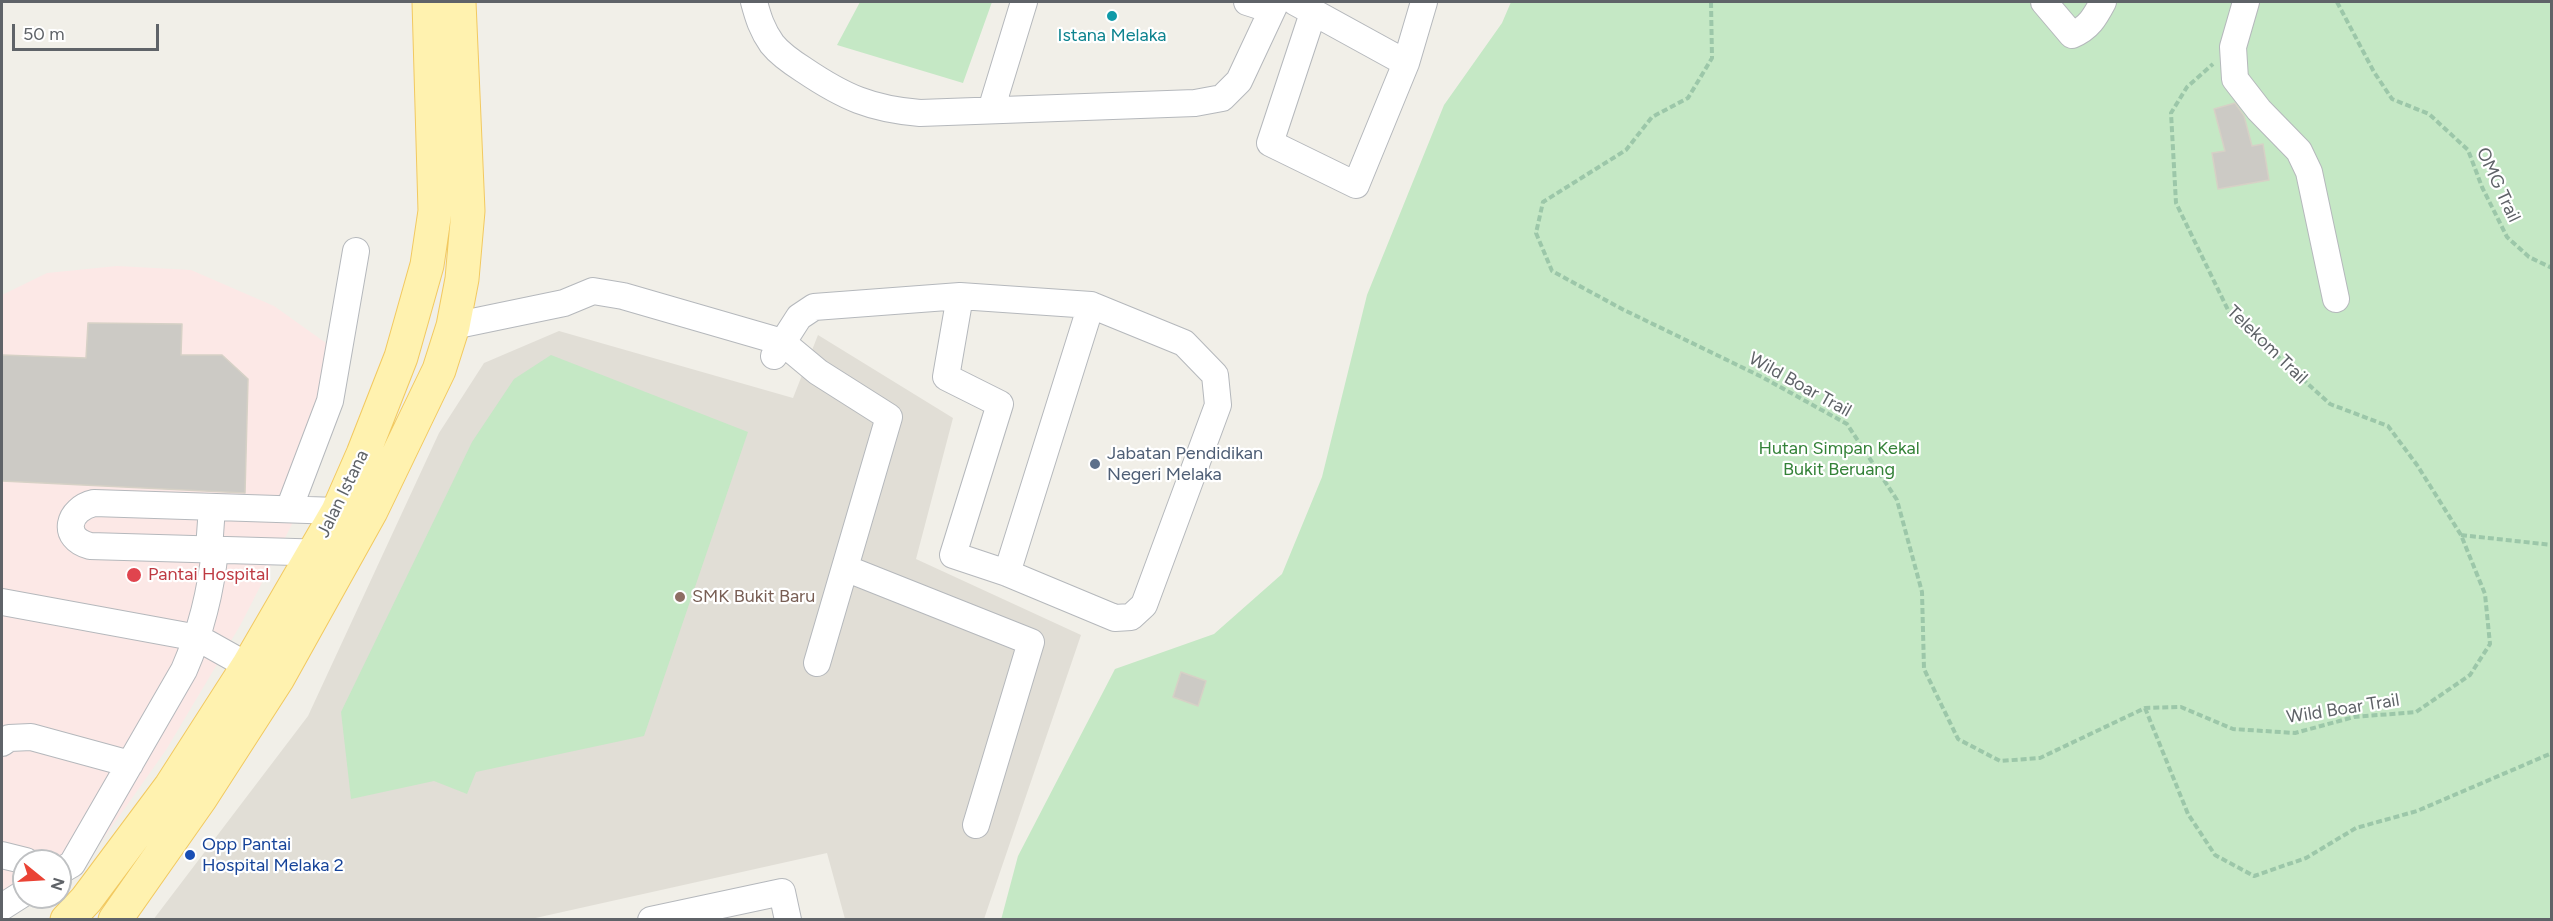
<!DOCTYPE html>
<html>
<head>
<meta charset="utf-8">
<style>
  body { margin:0 }
  #map { position:relative; width:2553px; height:921px; overflow:hidden; background:#f1efe8; font-family:Figtree,sans-serif }
  canvas { display:block }
  .frame { position:absolute; inset:0; border:3px solid #5f6368; pointer-events:none }
  .north { position:absolute; left:12px; top:849px; width:60px; height:60px; box-sizing:border-box; background:#fff; border:2px solid #bfc1c3; border-radius:50%; rotate:108deg; font-size:16px; font-weight:700; line-height:24px; text-align:center; color:#5f6368 }
  .north::after { content:''; display:block; margin:auto; width:21px; height:27px; background:#ea4335; clip-path:polygon(50% 0,100% 100%,50% 72%,0 100%) }
  .scale { position:absolute; left:12px; top:24px; width:147px; height:27px; box-sizing:border-box; border:3px solid #5f6368; border-top:0; padding-left:8px; font-size:18px; line-height:21px; white-space:nowrap; color:#5f6368; -webkit-text-stroke:4px #fff; paint-order:stroke }
</style>
</head>
<body>
<div id="map">
<canvas width="2553" height="921"></canvas>
<div class="frame"></div>
<div class="north">N</div>
<div class="scale">50 m</div>
</div>
<script>
const g = document.querySelector('canvas').getContext('2d');
g.lineJoin = 'round';
function fillPath(path, color) { g.fillStyle = color; g.fill(path, 'evenodd'); }
function strokePath(path, color, width, dash) { g.strokeStyle = color; g.lineWidth = width; g.lineCap = dash ? 'butt' : 'round'; g.setLineDash(dash || []); g.stroke(path); }
function drawText(font, color, halo, rows, align = 'center') {
  g.font = font + ' Figtree,sans-serif'; g.lineWidth = 4.5; g.setLineDash([]); g.textBaseline = 'middle'; g.strokeStyle = halo; g.fillStyle = color; for (const [text, x, y, turn = 0] of rows) {
    g.save(); g.translate(x, y); g.rotate((+turn || 0) * Math.PI / 180); g.textAlign = isNaN(turn) ? turn : align; if (halo) g.strokeText(text, 0, 0); g.fillText(text, 0, 0); g.restore();
  }
}
fillPath(new Path2D(`
  M559,331L793,398L818,335L953,418L916,559L1081,635L984,919H845L827,853L531,919L153,920L308,716L439,433L484,363Z`), '#e1ded6');
fillPath(new Path2D(`
  M117,266L191,270L274,306L347,358L337,417L291,526L241,624L166,750L84,866L60,861H24V897H37L2,920V295L47,273Z`), '#fce8e6');
fillPath(new Path2D(`
  M860,2H992L963,83L837,45Z
  M1511,2H2551V919L1001,920L1018,856L1115,669L1214,634L1282,574L1322,477L1367,295L1444,105L1502,23Z
  M551,355L748,432L644,736L476,772L467,794L434,781L351,799L341,712L472,442L514,379Z`), '#c5e8c5');
const building = new Path2D(`
  M2235,103L2244,116L2252,146L2263,144L2269,180L2218,189L2212,153L2225,151L2214,109Z
  M88,323L182,324L181,355H222L248,379L245,493L2,481V355L86,358Z
  M1181,672L1206,681L1198,706L1173,697Z`);
fillPath(building, '#cccac5');
strokePath(building, '#d6d1c6', 1.5);
const minor = new Path2D(`
  M754,2C758,17 762,30 772,44C780,54 793,63 804,70C844,97 871,109 920,113L1195,103L1222,98L1239,81L1276,2
  M1247,2L1272,10
  M1295,2L1406,63
  M2044,2L2072,35C2089,28 2095,17 2103,2
  M2246,2L2233,47L2235,79L2259,110L2299,151L2309,172L2336,299
  M1313,13L1270,143L1356,185L1406,63L1424,2
  M991,110L1024,2
  M453,326L564,303L593,291L623,296L782,342L818,372L889,417L817,663
  M774,356L799,317L814,307L960,296L1091,305L1184,343L1215,375L1218,405L1144,605L1131,617L1115,618L1007,573L953,555L1000,404L946,377L960,296
  M289,509L330,401L356,251
  M209,549L212,507
  M329,553L90,546C60,538 68,509 94,503L338,511
  M845,568L1031,642L976,825
  M1007,573L1091,305
  M2,602L198,638L248,666L264,673
  M2,743L9,738L31,737L130,764
  M2,855L26,861
  M60,871L72,864L184,670C201,631 211,592 215,549
  M2,907L24,893
  M651,920L782,892L788,920`);
const major = new Path2D(`
  M67,920L86,900L171,786L248,666L338,511L363,454L401,357L427,265L435,211L429,2
  M115,920L200,799L278,678L371,511L439,370L453,326L462,279L468,211L459,2`);
strokePath(minor, '#b5b8bc', 28);
strokePath(major, '#f2c960', 35);
strokePath(new Path2D(`
  M1711,2L1712,58L1688,98L1652,117L1626,150L1543,202L1536,233L1552,271L1622,309L1762,377L1847,424L1897,500L1922,592L1924,669L1958,739L2000,761L2040,758L2145,708L2181,707L2233,729L2295,733L2354,717L2416,712L2470,675L2490,644L2485,594L2461,535L2417,465L2388,426L2330,404L2229,312L2176,203L2171,113L2187,87L2213,64
  M2337,2L2374,72L2392,99L2429,114L2468,150L2482,187L2507,237L2529,257L2552,268
  M2461,535L2552,545
  M2145,708L2188,814L2215,855L2254,876L2306,858L2356,828L2417,811L2552,753`), '#9cc7a9', 4, [6, 3]);
strokePath(minor, '#fff', 26);
strokePath(major, '#fff2af', 33);
for (const [x, y, r, color] of [
  [1112,16,6,"#0f9aa8"],
  [1095,464,6,"#5c6f8a"],
  [134,575,8,"#e0444e"],
  [680,597,6,"#8d6e63"],
  [190,855,6,"#1a4fb4"]
]) { const dot = new Path2D(); dot.arc(x, y, r, 0, 2 * Math.PI); g.fillStyle = color; g.fill(dot); strokePath(dot, '#fff', 2); }
drawText('18px', '#0d838f', '#fff', [
  ["Istana Melaka",1112,36]
]);
drawText('18px', '#5f6368', '#fff', [
  ["OMG Trail",2498,185,65],
  ["Telekom Trail",2267,345,44],
  ["Wild Boar Trail",1800,385,29],
  ["Jalan Istana",343,494,-64],
  ["Wild Boar Trail",2343,709,-9]
]);
drawText('18px', '#348238', '#fff', [
  ["Hutan Simpan Kekal",1839,449],
  ["Bukit Beruang",1839,470]
]);
drawText('18px', '#4e5e75', '#fff', [
  ["Jabatan Pendidikan",1107,454],
  ["Negeri Melaka",1107,475]
], 'left');
drawText('18px', '#be3a42', '#fff', [
  ["Pantai Hospital",148,575]
], 'left');
drawText('18px', '#785e54', '#fff', [
  ["SMK Bukit Baru",692,597]
], 'left');
drawText('18px', '#164399', '#fff', [
  ["Opp Pantai",202,845],
  ["Hospital Melaka 2",202,866]
], 'left');
</script>
</body>
</html>
